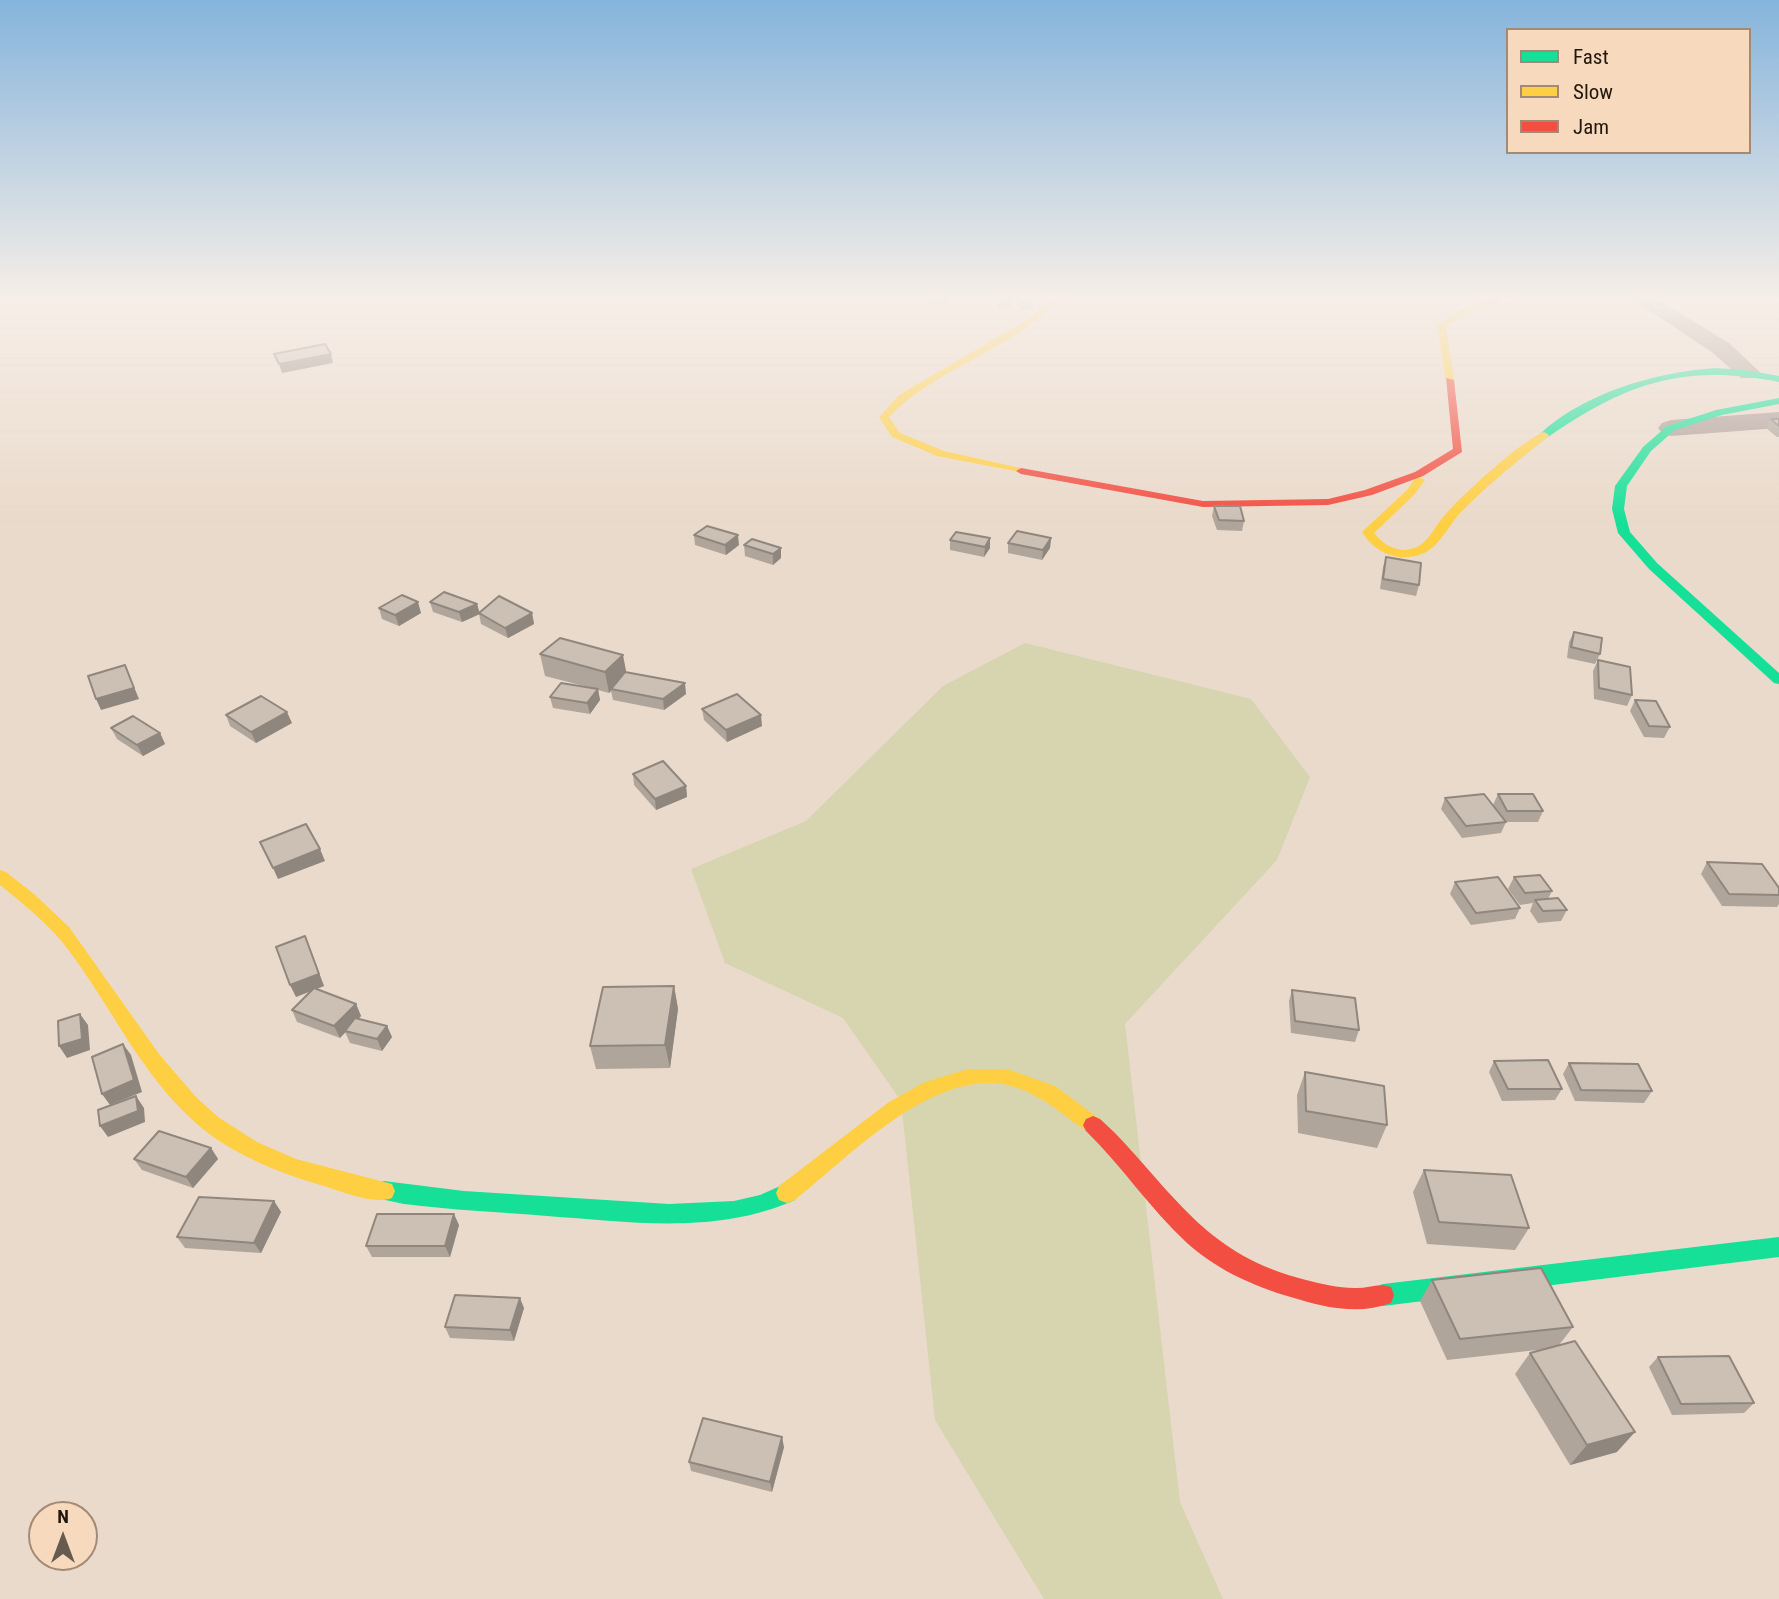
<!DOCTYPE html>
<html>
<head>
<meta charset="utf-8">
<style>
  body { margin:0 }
  #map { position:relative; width:1779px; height:1599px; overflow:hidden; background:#eadacb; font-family:"Roboto Condensed",sans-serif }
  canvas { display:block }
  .legend { position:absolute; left:1506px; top:28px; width:245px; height:126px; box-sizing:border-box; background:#f7d9be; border:2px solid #a18b77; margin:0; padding:9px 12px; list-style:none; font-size:21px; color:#21170d }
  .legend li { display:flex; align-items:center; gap:14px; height:35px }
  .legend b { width:35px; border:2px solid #a18b77 }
  .north { position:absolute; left:28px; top:1501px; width:70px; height:70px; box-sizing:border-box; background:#f7d9be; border:2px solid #a18b77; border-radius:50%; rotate:0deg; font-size:19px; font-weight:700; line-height:28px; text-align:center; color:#21170d }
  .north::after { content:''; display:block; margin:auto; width:24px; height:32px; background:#675b50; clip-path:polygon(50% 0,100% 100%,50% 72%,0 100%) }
</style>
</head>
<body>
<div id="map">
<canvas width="1779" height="1599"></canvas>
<ul class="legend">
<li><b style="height:9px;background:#16e098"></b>Fast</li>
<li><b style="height:9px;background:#ffcf43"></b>Slow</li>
<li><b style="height:9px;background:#f24e42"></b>Jam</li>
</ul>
<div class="north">N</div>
</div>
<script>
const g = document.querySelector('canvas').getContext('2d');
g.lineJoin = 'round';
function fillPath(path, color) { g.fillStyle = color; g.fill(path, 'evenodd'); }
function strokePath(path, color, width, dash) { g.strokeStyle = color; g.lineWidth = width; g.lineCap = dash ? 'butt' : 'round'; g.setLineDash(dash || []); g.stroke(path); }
fillPath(new Path2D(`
  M1025,643L1251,699L1310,777L1277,860L1125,1024L1180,1502L1223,1599H1044L935,1420L901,1101L843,1018L725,963L691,869L806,821L943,686Z`), '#d7d4b0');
fillPath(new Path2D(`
  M1632,299H1657L1729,343L1761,373L1757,378H1741L1713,353Z
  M1779,412V428L1671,436L1662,433L1658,428L1662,423L1671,420Z`), '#af9e99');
fillPath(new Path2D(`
  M1715,368L1746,370L1779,376V382C1684,363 1626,383 1548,437L1539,435C1582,393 1657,372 1715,368Z
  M1779,398V404L1722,415L1675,430L1651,451L1627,486L1624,509L1630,532L1657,563L1779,673V684L1774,683L1649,569L1618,533L1612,509L1615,486L1643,447L1667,426L1716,410Z
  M384,1181L464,1191L669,1204L734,1201L760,1195L787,1183L795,1186L798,1193L795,1200C716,1235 631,1222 547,1216C499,1212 451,1210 404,1204L376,1198L373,1191L376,1184Z
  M1779,1237V1257L1383,1306L1375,1303L1372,1295L1375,1287L1383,1284Z`), '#16e098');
fillPath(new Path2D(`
  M1051,299H1060C1013,350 937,367 889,417L900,433L944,451L1025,469V473L937,456L892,437L879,417L899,395L1028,319Z
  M1491,299H1513L1483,305L1446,326L1454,380L1446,382L1437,325L1478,301Z
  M1544,432L1549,435L1548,437C1518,460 1489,484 1462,511C1449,524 1440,547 1422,554C1398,563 1375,553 1362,532L1407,490L1415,478L1419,477L1425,480L1415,494L1374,533C1383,544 1396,553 1411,549C1428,545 1434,527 1445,515C1462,495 1522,440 1544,432Z
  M0,870L6,872L34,894L69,927L159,1054L196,1097L218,1117L257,1142L296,1159L392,1184L395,1191L392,1198C373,1205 343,1192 324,1186C282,1174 239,1157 204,1130C142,1080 111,1004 63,943C45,921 22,903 0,885Z
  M968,1069H1007L1055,1086L1100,1119L1103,1125L1100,1131L1093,1134L1086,1131C1061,1113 1038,1092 1007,1085C932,1069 849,1157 795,1200L787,1203L779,1200L776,1193L779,1186L889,1102L925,1082Z`), '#ffcf43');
fillPath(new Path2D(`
  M1446,378L1454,380L1462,452L1423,476L1372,495L1328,505L1203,507L1021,474L1016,471L1021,468L1203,501L1328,499L1365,490L1415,472L1453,449Z
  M1093,1116L1100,1119L1114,1132C1179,1200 1208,1255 1306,1280C1322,1284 1338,1288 1354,1288C1367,1289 1379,1282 1391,1287L1394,1295L1391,1303C1362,1314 1331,1309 1301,1300C1260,1289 1219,1272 1187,1243C1150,1209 1122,1166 1086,1131L1083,1125L1086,1119Z`), '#f24e42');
fillPath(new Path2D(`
  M929,299H948V304H929Z
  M997,299H1012V307L999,308Z
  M1018,299H1033V309H1020Z
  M1771,419H1779V437H1777L1766,428Z
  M1214,506L1244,521L1242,531L1217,530L1212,516Z
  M694,535L739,545L726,555L695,545Z
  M990,538V548L984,557L950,550V540Z
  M1051,538L1050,548L1042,560L1008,553V543Z
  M752,539L781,558L773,565L745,556L744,545Z
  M1386,557L1419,585L1416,596L1380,589L1383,567Z
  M430,602L477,604L479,613H532L534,624L508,638L481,624L479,614L462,622L433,612Z
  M379,608L421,613L399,626L382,619Z
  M1574,632L1600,654L1595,664L1567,658L1569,642Z
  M540,654L626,672L686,694L664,710L613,700L611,691L609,693L598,690L600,700L590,714L553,708L550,697L584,686L545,676Z
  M1598,660L1632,695L1627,706L1594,699L1593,671Z
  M1635,700L1670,727L1664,738L1644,737L1630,711Z
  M702,709L762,726L727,742L704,720Z
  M226,715L292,723L256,743L230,726Z
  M111,728L160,733L165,744L143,756L117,739Z
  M633,774L686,786L687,797L656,810L634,785Z
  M1498,794L1543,811L1538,822H1506L1501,833L1462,838L1441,809L1445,798L1493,805Z
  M1707,862L1779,888V904L1777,907L1722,906L1701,874Z
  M1514,877L1552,891L1548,899L1567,910L1561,921L1538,923L1530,911L1533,903L1520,905L1508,889Z
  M1455,882L1520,908L1515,919L1471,925L1450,894Z
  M305,936L324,986L316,989L356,1004L361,1016L358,1019L387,1026L392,1037L382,1051L350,1043L345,1032L340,1038L297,1022L292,1010L310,991L296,997Z
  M674,986L678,1009L670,1068L596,1069L590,1046Z
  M1292,990L1359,1030L1355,1042L1291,1033L1289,1001Z
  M1494,1061L1562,1089L1555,1100L1502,1101L1489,1072Z
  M1569,1063L1652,1091L1644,1103L1575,1101L1563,1074Z
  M1305,1072L1387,1125L1377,1148L1298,1133L1297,1095Z
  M211,1148L218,1159L193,1188L142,1170L134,1159Z
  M1424,1170L1529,1228L1515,1250L1427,1244L1413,1192Z
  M274,1201L281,1212L261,1253L185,1248L177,1237Z
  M459,1225L450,1257H372L366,1246Z
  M1432,1280L1573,1327L1559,1345L1617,1452L1570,1465L1515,1374L1530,1353L1546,1349L1447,1360L1420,1301Z
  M524,1308L514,1341L450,1338L445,1327Z
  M1658,1357L1754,1403L1744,1413L1672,1415L1649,1367Z
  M784,1447L772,1492L691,1471L689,1462Z`), '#afa59b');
fillPath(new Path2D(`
  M331,354L333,363L282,373L279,364Z
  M738,535L739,545L726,555L725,545Z
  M990,538V548L984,557L985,547Z
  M1051,538L1050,548L1042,560L1043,550Z
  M781,548V558L773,565V554Z
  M418,602L421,613L399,626L395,615Z
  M477,604L480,614L462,622L459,612Z
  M532,613L534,624L508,638L505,628Z
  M623,655L627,676L611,689V691L609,693L605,672Z
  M125,665L139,699L101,710L96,699Z
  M685,683L686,694L664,710L663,699Z
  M598,689L600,700L590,714L587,703Z
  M287,712L292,723L256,743L251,732Z
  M761,715L762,726L727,742L726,730Z
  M160,733L165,744L143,756L137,745Z
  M686,786L687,797L656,810L655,799Z
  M320,849L325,861L278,879L273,868Z
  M305,936L324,986L296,997L290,985Z
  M674,986L678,1009L670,1068L665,1045Z
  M356,1004L361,1016L340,1038L334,1026Z
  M80,1014L88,1025L90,1050L67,1058L59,1046Z
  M387,1026L392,1037L382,1051L377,1039Z
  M123,1044L131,1055L142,1092L110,1105L102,1094Z
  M136,1096L144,1108L145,1122L108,1137L100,1126Z
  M211,1148L218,1159L193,1188L186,1177Z
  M274,1201L281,1212L261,1253L254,1243Z
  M454,1214L459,1225L450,1257L445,1246Z
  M520,1298L524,1308L514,1341L510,1330Z
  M1635,1432L1617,1452L1570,1465L1587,1445Z
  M782,1437L784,1447L772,1492L770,1482Z`), '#8f867e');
const building = new Path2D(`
  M1020,299H1033V300H1021Z
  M325,344L331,354L279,364L274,354Z
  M1771,419H1779V426Z
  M1214,506H1240L1244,521L1219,520Z
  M707,526L738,535L725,545L694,535Z
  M1017,531L1051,538L1043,550L1008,543Z
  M956,532L990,538L985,547L950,540Z
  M752,539L781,548L773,554L744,545Z
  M1386,557L1421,563L1419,585L1383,579Z
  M444,592L477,604L459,612L430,602Z
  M402,595L418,602L395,615L379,608Z
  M499,596L532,613L505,628L479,613Z
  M1574,632L1602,638L1600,654L1571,647Z
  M560,638L623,655L605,672L540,654Z
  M1598,660L1630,667L1632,695L1599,688Z
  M125,665L134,688L96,699L88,676Z
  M625,672L685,683L663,699L611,689Z
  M561,683L598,689L587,703L550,697Z
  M737,694L761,715L726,730L702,709Z
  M261,696L287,712L251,732L226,715Z
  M1635,700L1656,701L1670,727L1649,726Z
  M133,716L160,733L137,745L111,728Z
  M663,761L686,786L655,799L633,774Z
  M1484,794L1506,822L1466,826L1445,798Z
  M1498,794H1533L1543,811H1507Z
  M306,824L320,849L273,868L260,842Z
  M1707,862L1762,864L1779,888V895L1729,894Z
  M1540,875L1552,891L1525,893L1514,877Z
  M1498,877L1520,908L1476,913L1455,882Z
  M1558,898L1567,910L1543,911L1535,900Z
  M305,936L319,974L290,985L276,947Z
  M674,986L665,1045L590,1046L603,987Z
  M314,988L356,1004L334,1026L292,1010Z
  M1292,990L1355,998L1359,1030L1295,1021Z
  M80,1014L82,1039L59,1046L58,1021Z
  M355,1018L387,1026L377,1039L345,1031Z
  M123,1044L134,1080L102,1094L92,1057Z
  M1548,1060L1562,1089H1508L1494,1061Z
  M1569,1063L1638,1064L1652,1091L1581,1090Z
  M1305,1072L1384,1086L1387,1125L1306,1111Z
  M136,1096L138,1111L100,1126L98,1110Z
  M159,1131L211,1148L186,1177L134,1159Z
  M1424,1170L1511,1175L1529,1228L1439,1222Z
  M199,1197L274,1201L254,1243L177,1237Z
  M377,1214H454L445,1246H366Z
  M1541,1268L1573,1327L1460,1339L1432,1280Z
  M455,1295L520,1298L510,1330L445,1327Z
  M1575,1341L1635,1432L1587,1445L1530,1353Z
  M1729,1356L1754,1403L1681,1404L1658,1357Z
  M703,1418L782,1437L770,1482L689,1462Z`);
fillPath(building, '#ccc0b4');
strokePath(building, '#8f867e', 2);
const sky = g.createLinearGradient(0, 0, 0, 523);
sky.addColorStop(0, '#85b4dc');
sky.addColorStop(0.57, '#f6eee8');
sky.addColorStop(1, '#f6eee800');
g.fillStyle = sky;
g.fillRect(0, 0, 1779, 523);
</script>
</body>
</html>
